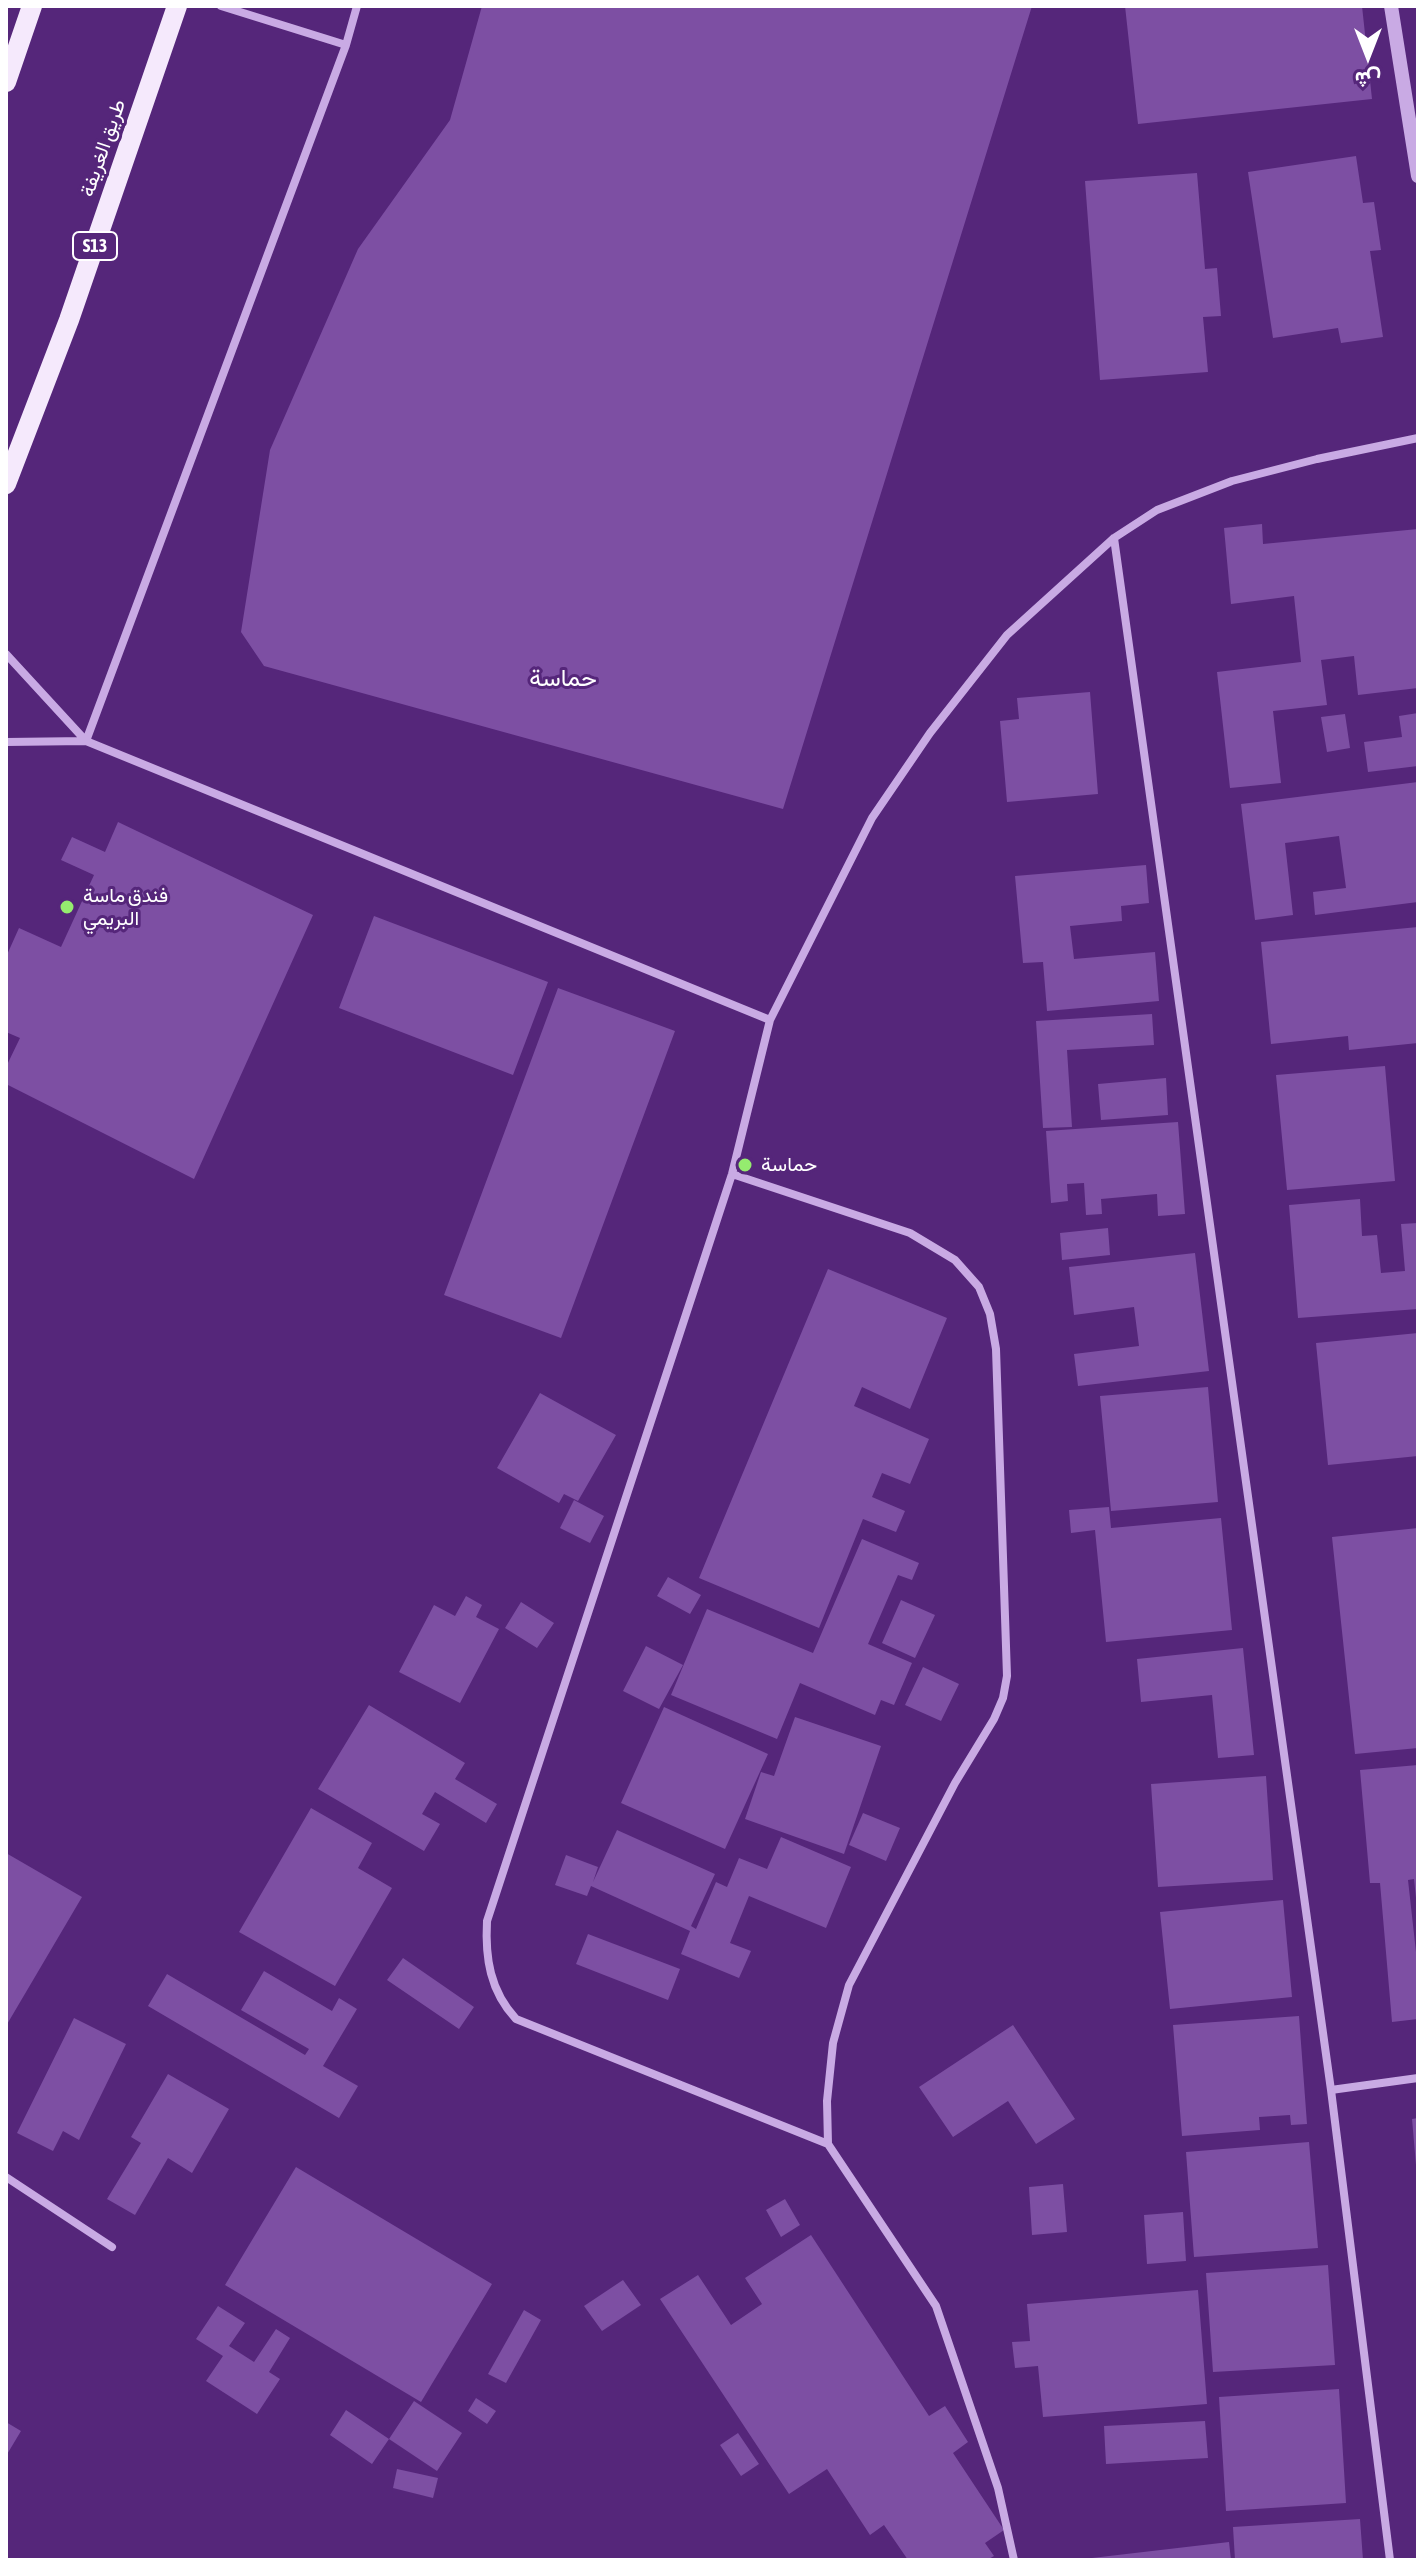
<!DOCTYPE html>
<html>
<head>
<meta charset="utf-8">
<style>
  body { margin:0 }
  #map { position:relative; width:1424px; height:2566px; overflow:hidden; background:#55267a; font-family:"Asap Condensed",Vazirmatn,sans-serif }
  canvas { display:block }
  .frame { position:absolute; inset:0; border:8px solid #fff; pointer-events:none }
  .north { position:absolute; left:1328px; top:16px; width:80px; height:80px; -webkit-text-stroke:6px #55267a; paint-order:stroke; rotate:180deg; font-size:22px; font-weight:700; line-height:32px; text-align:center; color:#fff }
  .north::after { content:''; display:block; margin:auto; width:28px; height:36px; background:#fff; clip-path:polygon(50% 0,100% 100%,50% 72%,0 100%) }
</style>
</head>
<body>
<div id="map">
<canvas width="1424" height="2566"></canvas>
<div class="frame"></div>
<div class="north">ش</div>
</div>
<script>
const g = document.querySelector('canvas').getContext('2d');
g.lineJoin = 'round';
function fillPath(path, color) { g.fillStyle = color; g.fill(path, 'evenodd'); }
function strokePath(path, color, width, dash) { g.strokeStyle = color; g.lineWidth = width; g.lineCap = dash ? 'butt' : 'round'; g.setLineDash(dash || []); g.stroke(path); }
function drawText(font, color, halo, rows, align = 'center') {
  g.font = font + ' "Asap Condensed",Vazirmatn,sans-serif'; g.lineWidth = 6; g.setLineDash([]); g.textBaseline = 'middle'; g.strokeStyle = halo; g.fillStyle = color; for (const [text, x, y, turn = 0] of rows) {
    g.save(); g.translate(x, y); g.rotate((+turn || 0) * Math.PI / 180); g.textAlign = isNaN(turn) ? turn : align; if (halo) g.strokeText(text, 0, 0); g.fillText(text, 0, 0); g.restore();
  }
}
fillPath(new Path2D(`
  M482,6H1032L783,809L264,666L241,632L270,450L358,249L450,120Z
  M1125,6H1362L1372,99L1138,124Z
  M1356,156L1363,203L1374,202L1381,250L1370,251L1383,337L1341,343L1338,328L1273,338L1248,172Z
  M1197,173L1205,269L1217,268L1221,316L1203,317L1208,372L1100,380L1085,181Z
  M1262,524L1263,544L1418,529V688L1358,695L1354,656L1321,660L1327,705L1273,711L1281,783L1230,788L1217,672L1301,662L1294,596L1231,604L1224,528Z
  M1090,692L1098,794L1007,802L1000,721L1019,719L1017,698Z
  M1418,713V766L1368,772L1364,742L1402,737L1399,716Z
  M1345,714L1350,748L1327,752L1321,717Z
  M1418,782V902L1315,915L1313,892L1346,888L1339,836L1285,843L1293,915L1255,920L1241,804Z
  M118,822L313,915L194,1179L6,1084V1067L20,1038L6,1032V957L19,928L61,947L94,875L61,860L72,837L105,852Z
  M1146,865L1149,903L1121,906L1122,921L1070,926L1074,959L1155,952L1159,1001L1047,1011L1043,962L1023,963L1015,876Z
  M374,916L548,982L513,1075L339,1008Z
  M1418,927V1043L1349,1050L1348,1036L1271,1044L1261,942Z
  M558,988L675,1031L561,1338L444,1295Z
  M1152,1014L1154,1045L1067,1050L1072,1127L1043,1128L1036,1021Z
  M1385,1066L1395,1181L1287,1190L1276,1075Z
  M1166,1078L1168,1115L1101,1120L1098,1084Z
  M1178,1122L1185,1214L1158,1216L1157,1194L1101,1199L1102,1214L1086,1215L1084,1183L1067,1184L1068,1201L1051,1203L1046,1131Z
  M1360,1199L1362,1236L1377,1235L1381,1273L1405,1271L1401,1224L1418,1223V1309L1298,1318L1289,1205Z
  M1108,1228L1110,1255L1062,1260L1060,1233Z
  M1195,1253L1209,1371L1078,1386L1074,1354L1139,1346L1134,1307L1074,1315L1069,1267Z
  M828,1269L947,1318L910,1409L862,1387L854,1406L929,1439L910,1484L882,1473L872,1497L905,1511L896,1532L863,1519L819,1628L699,1578Z
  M1418,1333V1456L1328,1465L1316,1343Z
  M1208,1387L1218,1502L1111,1511L1100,1396Z
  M540,1393L616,1435L578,1501L564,1494L559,1503L497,1468Z
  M574,1500L604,1516L590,1543L560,1528Z
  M1109,1507L1111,1528L1221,1518L1232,1630L1106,1642L1095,1530L1071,1533L1069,1510Z
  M1418,1528V1748L1355,1754L1332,1537Z
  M862,1539L919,1563L912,1580L898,1575L868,1644L912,1663L894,1705L881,1700L875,1715L800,1683L777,1739L671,1695L707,1609L813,1653Z
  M668,1577L701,1595L690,1614L657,1596Z
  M466,1596L482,1605L476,1617L499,1629L460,1703L399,1672L434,1605L455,1616Z
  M901,1600L935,1615L915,1658L882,1643Z
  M521,1602L554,1623L537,1648L505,1628Z
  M646,1646L683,1665L659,1709L623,1691Z
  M1243,1648L1254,1755L1218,1758L1212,1695L1141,1702L1137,1659Z
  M923,1667L959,1684L941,1721L905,1705Z
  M369,1705L465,1763L455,1779L497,1804L486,1823L435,1792L422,1814L440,1824L424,1851L318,1789Z
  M664,1707L768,1754L725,1849L621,1803Z
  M795,1717L881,1746L844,1854L745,1819L761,1772L774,1776Z
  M1418,1765V1898H1416L1414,1879L1408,1880L1418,1970V2019L1392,2022L1380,1883H1370L1360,1770Z
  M1266,1776L1273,1880L1158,1887L1151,1784Z
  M311,1808L372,1843L358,1868L392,1888L335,1986L239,1932Z
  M863,1813L900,1828L886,1861L849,1845Z
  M617,1830L715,1874L691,1926L696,1929L716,1882L727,1887L739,1858L767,1869L781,1837L851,1867L826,1928L749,1896L730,1943L751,1951L739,1978L681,1954L690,1931L591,1886L587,1896L555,1885L566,1855L598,1867L593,1882Z
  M6,1853L82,1897L6,2026Z
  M1283,1900L1292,1997L1170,2009L1160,1912Z
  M588,1934L680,1969L668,2000L576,1964Z
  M403,1958L474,2007L459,2029L387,1980Z
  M264,1971L332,2011L339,1998L357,2009L323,2066L358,2086L339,2118L148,2006L167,1974L305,2055L309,2049L241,2010Z
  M1299,2016L1307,2124L1291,2125L1290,2115L1259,2117L1260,2130L1182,2136L1173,2025Z
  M74,2018L126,2044L79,2140L63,2131L53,2151L17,2133Z
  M1013,2025L1075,2119L1036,2144L1008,2101L953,2137L919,2087Z
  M168,2074L229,2109L192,2173L168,2158L135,2215L107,2199L141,2143L131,2137Z
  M1418,2118V2165H1416L1412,2119Z
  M1309,2142L1318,2248L1194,2257L1186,2152Z
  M296,2167L492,2284L421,2402L225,2285Z
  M1063,2184L1067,2232L1032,2235L1029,2187Z
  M785,2199L800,2225L781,2237L766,2210Z
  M1183,2212L1186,2261L1147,2264L1144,2215Z
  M811,2235L929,2416L945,2406L968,2442L953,2453L1004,2530L985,2543L994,2556L987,2560H908L884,2525L870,2535L827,2469L789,2494L660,2299L698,2275L731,2325L762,2304L745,2278Z
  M1328,2265L1335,2365L1213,2372L1206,2273Z
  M623,2280L641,2305L602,2331L584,2306Z
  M1198,2290L1207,2404L1043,2417L1038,2366L1015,2368L1012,2342L1030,2341L1027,2304Z
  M218,2306L245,2323L229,2346L254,2362L276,2329L290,2338L269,2372L280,2379L257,2414L206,2381L223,2356L196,2339Z
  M524,2310L541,2320L506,2383L488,2374Z
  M1339,2389L1346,2503L1226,2511L1219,2397Z
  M476,2398L496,2411L487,2424L468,2411Z
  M414,2401L462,2433L437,2471L389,2439Z
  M346,2410L389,2439L372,2464L330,2435Z
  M1205,2421L1208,2458L1106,2464L1104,2426Z
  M6,2422L21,2431L6,2456Z
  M738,2433L759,2464L741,2476L720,2445Z
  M397,2469L438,2478L433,2498L393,2488Z
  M1360,2519L1363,2560H1235L1233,2527Z
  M1229,2542L1231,2560H1092V2558Z`), '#7d4fa3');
strokePath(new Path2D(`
  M221,6L346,45
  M1114,538L1331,2090L1390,2560
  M6,654L86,741
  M86,741L346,45L357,6
  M6,742L86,741L770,1020
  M732,1174L910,1233L955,1260L979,1287L990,1314L996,1349L1007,1676L1003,1698L994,1719L955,1783L849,1985L833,2043L827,2101L828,2144
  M1331,2090L1418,2078
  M6,2177L112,2247
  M1014,2560L998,2488L936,2306L828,2144L516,2019C490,1991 485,1958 487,1921L732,1174L770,1020L872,818L930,733L1007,635L1114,538L1157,510L1232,481L1317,459L1418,438`), '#c9aae4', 8);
strokePath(new Path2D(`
  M1391,6L1418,176`), '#c9aae4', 14);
strokePath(new Path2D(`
  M6,82L32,6
  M6,484L69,320L177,6`), '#f5e9fc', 20);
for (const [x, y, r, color] of [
  [67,907,8,"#95ec6f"],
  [745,1165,8,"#95ec6f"]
]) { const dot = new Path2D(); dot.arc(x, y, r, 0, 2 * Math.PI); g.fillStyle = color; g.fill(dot); strokePath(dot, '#55267a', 3); }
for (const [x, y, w] of [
  [95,246,44]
]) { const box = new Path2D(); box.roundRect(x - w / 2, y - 14, w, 28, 6); g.fillStyle = '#55267a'; g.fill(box); strokePath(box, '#fff', 2); }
drawText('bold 18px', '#fff', null, [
  ["S13",95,246]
]);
drawText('20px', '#fff', '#55267a', [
  ["طريق الغريفة",103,148,-71]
]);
drawText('20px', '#fff', '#55267a', [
  ["فندق ماسة",83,896],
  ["البريمي",83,919],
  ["حماسة",761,1165]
], 'left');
drawText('24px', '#fff', '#55267a', [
  ["حماسة",563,678]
]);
</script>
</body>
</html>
